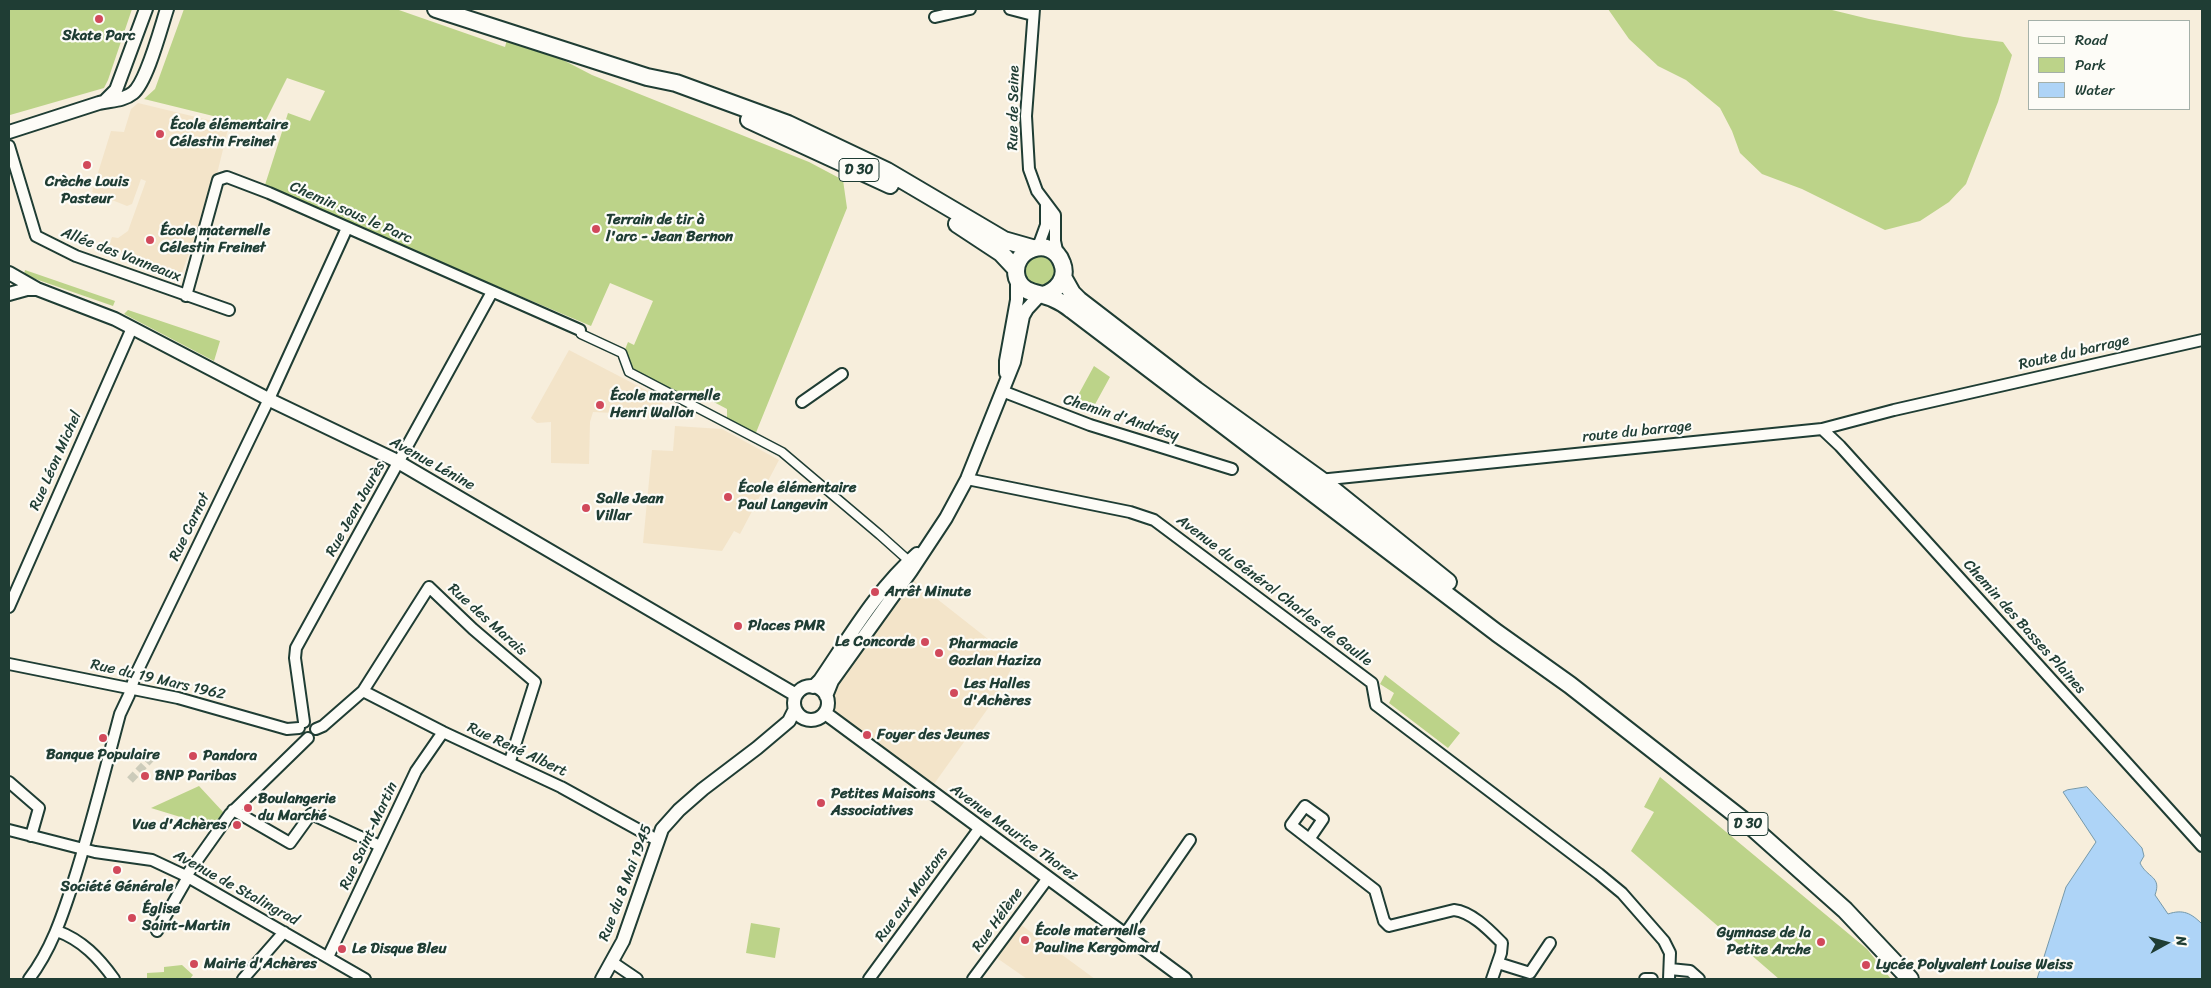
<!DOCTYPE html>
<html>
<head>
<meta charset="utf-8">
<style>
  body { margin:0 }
  #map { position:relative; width:2211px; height:988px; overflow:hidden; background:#f7eedc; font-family:Sriracha,sans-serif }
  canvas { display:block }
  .frame { position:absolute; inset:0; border:10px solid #1f3d34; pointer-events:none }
  .legend { position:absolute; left:2028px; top:20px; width:162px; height:90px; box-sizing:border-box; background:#fdfcf7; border:1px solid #a4b0a9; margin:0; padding:6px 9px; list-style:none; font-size:15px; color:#1f3d34 }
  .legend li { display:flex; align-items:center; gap:10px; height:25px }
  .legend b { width:25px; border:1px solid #a4b0a9 }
  .north { position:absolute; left:2141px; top:918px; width:50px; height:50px; -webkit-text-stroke:4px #fdfcf7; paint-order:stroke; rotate:83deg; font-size:14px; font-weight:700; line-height:20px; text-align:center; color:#1f3d34 }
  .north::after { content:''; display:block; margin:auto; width:18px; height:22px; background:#1f3d34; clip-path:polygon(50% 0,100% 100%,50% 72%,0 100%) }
</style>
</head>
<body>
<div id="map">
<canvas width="2211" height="988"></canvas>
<div class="frame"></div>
<ul class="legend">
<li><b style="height:6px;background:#fdfcf7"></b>Road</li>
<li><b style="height:14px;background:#bcd389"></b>Park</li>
<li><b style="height:14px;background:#aed4f7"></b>Water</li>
</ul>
<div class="north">N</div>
</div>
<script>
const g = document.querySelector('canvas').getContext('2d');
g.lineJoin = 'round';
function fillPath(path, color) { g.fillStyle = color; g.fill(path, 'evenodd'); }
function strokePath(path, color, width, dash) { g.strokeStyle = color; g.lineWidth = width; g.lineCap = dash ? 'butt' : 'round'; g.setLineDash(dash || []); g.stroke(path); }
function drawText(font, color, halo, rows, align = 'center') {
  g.font = font + ' Sriracha,sans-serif'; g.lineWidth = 4.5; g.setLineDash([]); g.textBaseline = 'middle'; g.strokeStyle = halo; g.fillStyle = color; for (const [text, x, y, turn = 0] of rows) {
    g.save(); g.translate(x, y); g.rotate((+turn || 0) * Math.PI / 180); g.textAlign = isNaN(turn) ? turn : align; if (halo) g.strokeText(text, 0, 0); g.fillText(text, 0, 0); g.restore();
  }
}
fillPath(new Path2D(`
  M138,103L229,125L216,178L180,278L108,248L112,237L118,238L128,231L146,181L141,179L132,204L127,206L92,192L111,131L124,132L131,109Z
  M569,350L663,399L661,418L613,417V413L593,412L590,422L589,464L551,463V422L537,423L531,418Z
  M675,426L722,429L779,460L740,534L734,531L722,551L643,543L652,450L673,451Z
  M899,569L1016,661L989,707L929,791L825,713L820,680Z
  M1020,924L1095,979H1027L994,956Z`), '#f3e4c9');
fillPath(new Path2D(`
  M9,9H132L108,80L104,88L10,115Z
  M184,9H396L505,47L509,32L592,75L809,162L843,180L847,208L755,435L727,421V409L710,400L685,399L632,370L624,352L628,342L634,345L653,301L610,283L591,326L264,188L288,113L310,121L325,91L287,78L262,128L144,99L155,89Z
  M1608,9H1828L1869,19L1964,37L2003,42L2012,55L1998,102L1966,184L1949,202L1920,221L1885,230L1802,189L1762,174L1740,153L1732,131L1720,108L1686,80L1658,66L1629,39Z
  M1025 270a15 15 0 1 1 30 0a15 15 0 1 1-30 0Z
  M25,270L115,301L113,306L24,275Z
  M128,310L220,341L214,361L124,314Z
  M1094,366L1110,377L1093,408L1076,399Z
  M1385,675L1460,733L1448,748L1389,703L1394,693L1380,684Z
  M1660,777L1867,949L1891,979H1779L1631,851L1654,812L1644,807Z
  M199,786L224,813L213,827L151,808Z
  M751,923L780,928L775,958L746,953Z
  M182,965L193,975L190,979H147V973L164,972V967Z`), '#bcd389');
const water = new Path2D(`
  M2087,787L2142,848L2144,856L2140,863C2147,878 2162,876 2155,895L2168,914C2183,909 2191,913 2202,924V979H2037L2066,887L2096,842L2063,792L2067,790Z`);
fillPath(water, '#aed4f7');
strokePath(water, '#7598a9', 1);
strokePath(new Path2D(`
  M130,780L152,757`), '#cccbba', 8, [8, 4]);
const pedestrian = new Path2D(`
  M581,334L622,353L629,372L782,452L880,535L909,561`);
const minor = new Path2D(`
  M1010,9L1033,15
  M1034,9L1026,116L1029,169L1037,191L1055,215V241L1058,255
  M935,17L970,9
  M9,146L36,236L76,256L229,310
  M1038,247L1046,225V204
  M186,296L218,180L227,177L269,193L580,330
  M1002,391L1090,425L1232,469
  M802,402L842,374
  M1822,429L1840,446L2202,846
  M967,479L1130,512L1154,520L1372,683L1376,705L1599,874L1622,893L1664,941L1670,953L1669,979
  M1319,480L1822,429L1894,410L2202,340
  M9,607L132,328
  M9,664L178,698L287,729L299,728
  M363,691L443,732L561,787L657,840
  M304,722L295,658L296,648L492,292
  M316,729L323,726L363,691L429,587L473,629L535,682L510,761
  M9,782L39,808L31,836
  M233,810L290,843L311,814L380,846
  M9,830L95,852L152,860L186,876L365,979
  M1310,838L1323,819L1305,806L1291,825L1375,890L1384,921L1389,926L1454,910C1472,912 1489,930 1502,943L1501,953L1492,979
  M186,876L230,814L308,738
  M57,931C82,940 99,958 114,979
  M157,931L188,877
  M1125,934L1190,840
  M328,957L416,771L443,732
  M612,962L637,979
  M1498,963L1530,973L1550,943
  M1670,969L1690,971L1699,979
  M29,979C51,950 62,917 73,883C91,827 105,770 120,714L129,695L135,676L269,399L347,228
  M243,979L284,932
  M869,979L979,829
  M973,979L1048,878
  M1645,979H1652`);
const tertiary = new Path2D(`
  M104,102L116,90L146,9
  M9,132L99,103C111,100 123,101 133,93C147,82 161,27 167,9
  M9,273L37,289L115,319L274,402L393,459L796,695
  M9,294L27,289H37
  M1006,373V361L1017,300V276
  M794 703a17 17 0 1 1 34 0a17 17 0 1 1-34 0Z
  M813,687L820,680C850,636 877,589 917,554
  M826,696L832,681L911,571L946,518L967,479L1014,362L1023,316L1027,309L1040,295
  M825,713L1185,979
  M602,979L623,941L662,829L679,810L703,789L757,748L789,721L795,709`);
const primary = new Path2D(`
  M436,9L647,77L676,83L788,124L887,171L1004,240L1032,248
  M749,120L890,185
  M957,224L1001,253L1016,269
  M1063,277L1072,293L1079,300L1196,390L1321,480L1448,582
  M1043,295C1057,291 1068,278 1062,263C1052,234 1009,249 1017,278C1023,295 1039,292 1052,298C1059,301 1066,305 1072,310L1497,633L1570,685L1753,828L1845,910L1910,979`);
strokePath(pedestrian, '#1f3d34', 11);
strokePath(minor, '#1f3d34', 14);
strokePath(tertiary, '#1f3d34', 16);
strokePath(primary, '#1f3d34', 20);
strokePath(pedestrian, '#fdfcf7', 8);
strokePath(minor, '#fdfcf7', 10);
strokePath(tertiary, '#fdfcf7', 12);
strokePath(primary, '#fdfcf7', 16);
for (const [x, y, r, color] of [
  [99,19,5,"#d1495b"],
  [160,134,5,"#d1495b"],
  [87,165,5,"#d1495b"],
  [596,229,5,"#d1495b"],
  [150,240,5,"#d1495b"],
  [600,405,5,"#d1495b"],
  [728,497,5,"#d1495b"],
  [586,508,5,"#d1495b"],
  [875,592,5,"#d1495b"],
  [738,626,5,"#d1495b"],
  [925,642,5,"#d1495b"],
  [939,653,5,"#d1495b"],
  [954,693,5,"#d1495b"],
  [867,735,5,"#d1495b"],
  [103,738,5,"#d1495b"],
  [193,756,5,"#d1495b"],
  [145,776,5,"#d1495b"],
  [821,803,5,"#d1495b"],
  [248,808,5,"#d1495b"],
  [237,825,5,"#d1495b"],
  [117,870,5,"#d1495b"],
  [132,918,5,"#d1495b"],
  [1025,940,5,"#d1495b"],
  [1821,942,5,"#d1495b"],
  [342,949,5,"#d1495b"],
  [194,964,5,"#d1495b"],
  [1866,965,5,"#d1495b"]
]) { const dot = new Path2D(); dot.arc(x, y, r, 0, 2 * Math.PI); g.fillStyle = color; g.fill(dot); strokePath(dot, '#fdfcf7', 2); }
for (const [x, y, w] of [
  [859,170,40],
  [1748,824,40]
]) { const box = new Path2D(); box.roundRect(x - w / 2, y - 11.5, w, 23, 4); g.fillStyle = '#fdfcf7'; g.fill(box); strokePath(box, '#1f3d34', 1); }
drawText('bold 14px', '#1f3d34', null, [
  ["D 30",859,170],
  ["D 30",1748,824]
]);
drawText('bold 15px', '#1f3d34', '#fdfcf7', [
  ["Skate Parc",99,36,"center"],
  ["École élémentaire",170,125],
  ["Célestin Freinet",170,142],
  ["Crèche Louis",87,182,"center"],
  ["Pasteur",87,199,"center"],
  ["Terrain de tir à",606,220],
  ["l'arc - Jean Bernon",606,237],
  ["École maternelle",160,231],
  ["Célestin Freinet",160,248],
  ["École maternelle",610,396],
  ["Henri Wallon",610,413],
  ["École élémentaire",738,488],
  ["Paul Langevin",738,505],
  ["Salle Jean",596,499],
  ["Villar",596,516],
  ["Arrêt Minute",885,592],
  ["Places PMR",748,626],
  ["Le Concorde",915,642,"right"],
  ["Pharmacie",949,644],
  ["Gozlan Haziza",949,661],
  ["Les Halles",964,684],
  ["d'Achères",964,701],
  ["Foyer des Jeunes",877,735],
  ["Banque Populaire",103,755,"center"],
  ["Pandora",203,756],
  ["BNP Paribas",155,776],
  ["Petites Maisons",831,794],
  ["Associatives",831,811],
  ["Boulangerie",258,799],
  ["du Marché",258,816],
  ["Vue d'Achères",227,825,"right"],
  ["Société Générale",117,887,"center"],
  ["Église",142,909],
  ["Saint-Martin",142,926],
  ["École maternelle",1035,931],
  ["Pauline Kergomard",1035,948],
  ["Gymnase de la",1811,933,"right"],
  ["Petite Arche",1811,950,"right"],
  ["Le Disque Bleu",352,949],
  ["Mairie d'Achères",204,964],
  ["Lycée Polyvalent Louise Weiss",1876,965]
], 'left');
drawText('15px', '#1f3d34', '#fdfcf7', [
  ["Rue de Seine",1014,108,-89],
  ["Chemin sous le Parc",351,213,24],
  ["Allée des Vanneaux",121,255,21],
  ["Route du barrage",2074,353,-13],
  ["Chemin d'Andrésy",1121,418,18],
  ["route du barrage",1637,432,-6],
  ["Rue Léon Michel",56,461,-66],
  ["Avenue Lénine",432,464,29],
  ["Rue Jean Jaurès",356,509,-61],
  ["Rue Carnot",190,527,-64],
  ["Avenue du Général Charles de Gaulle",1274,591,37],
  ["Rue des Marais",487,620,42],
  ["Chemin des Basses Plaines",2024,627,48],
  ["Rue du 19 Mars 1962",158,680,13],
  ["Rue René Albert",517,750,25],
  ["Avenue Maurice Thorez",1014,833,36],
  ["Rue Saint-Martin",369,836,-65],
  ["Rue du 8 Mai 1945",626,883,-69],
  ["Avenue de Stalingrad",236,888,29],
  ["Rue aux Moutons",912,895,-54],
  ["Rue Hélène",998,920,-54]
]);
</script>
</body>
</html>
